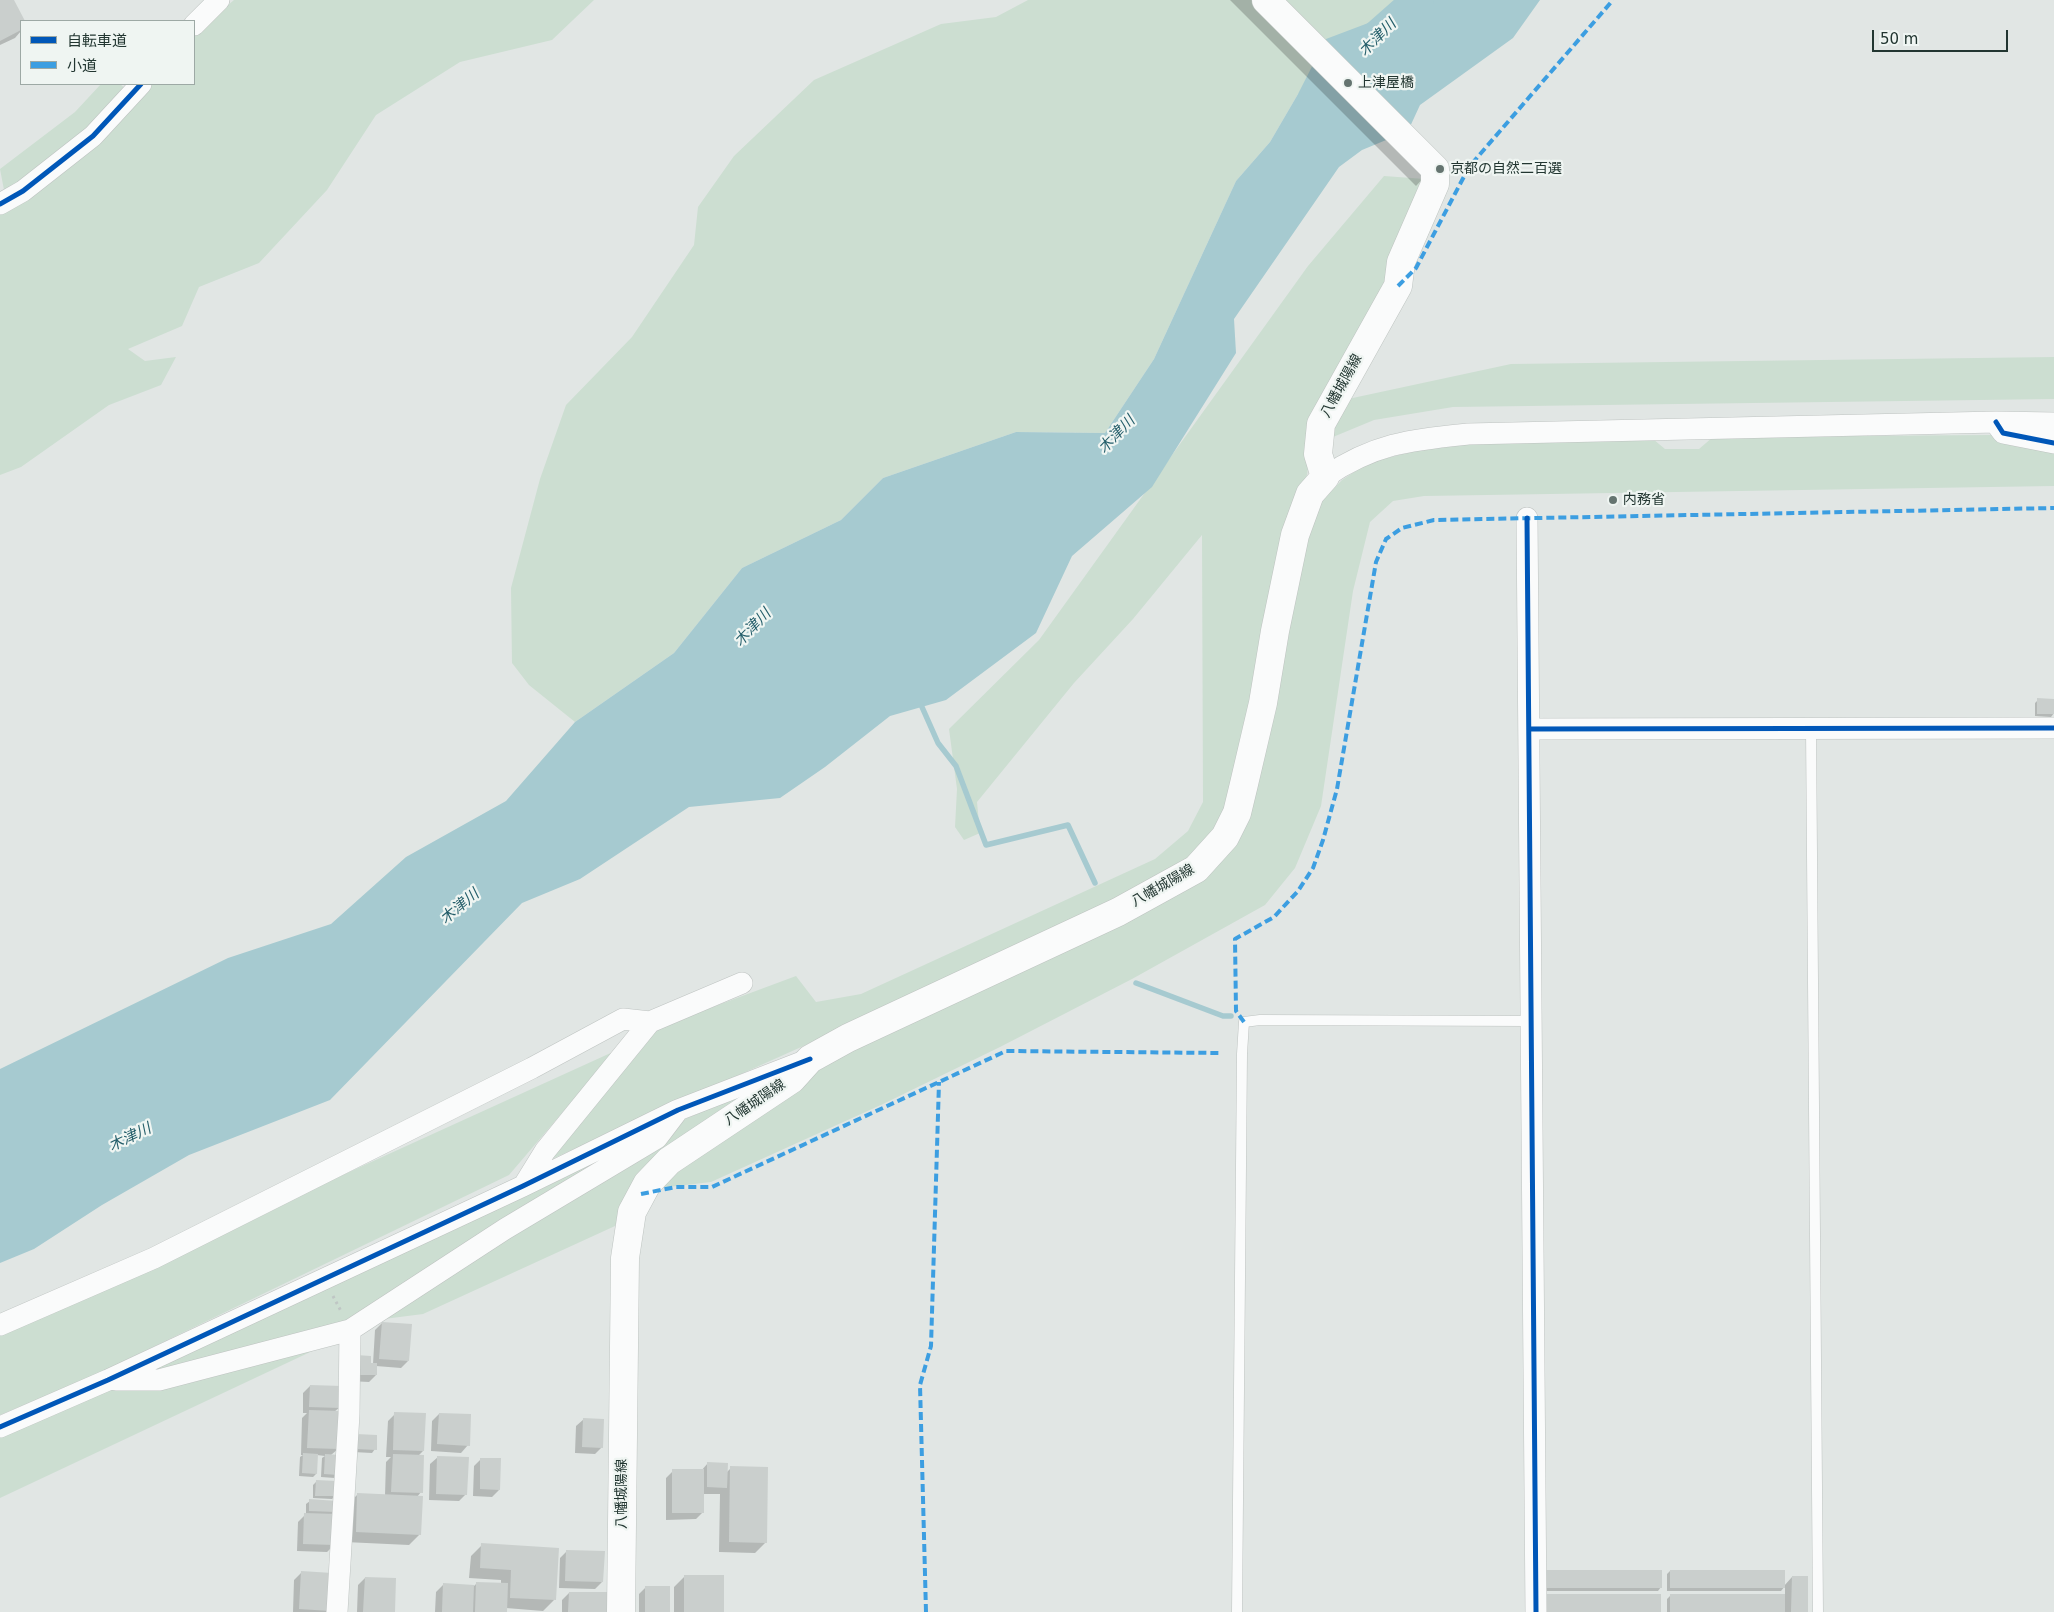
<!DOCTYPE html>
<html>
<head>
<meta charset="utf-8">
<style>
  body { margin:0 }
  #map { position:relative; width:2054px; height:1612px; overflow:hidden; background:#e1e6e4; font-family:"DejaVu Sans","Noto Sans JP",sans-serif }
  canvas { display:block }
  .legend { position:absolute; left:20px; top:20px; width:175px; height:65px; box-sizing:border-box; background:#eff5f2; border:1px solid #9da9a5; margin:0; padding:6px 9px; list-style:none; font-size:15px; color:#223631 }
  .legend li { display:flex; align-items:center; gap:10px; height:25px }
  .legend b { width:25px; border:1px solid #9da9a5 }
  .scale { position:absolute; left:1872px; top:30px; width:136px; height:22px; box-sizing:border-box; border:2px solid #223631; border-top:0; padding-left:6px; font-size:15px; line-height:18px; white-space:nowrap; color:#223631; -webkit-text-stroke:4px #eff5f2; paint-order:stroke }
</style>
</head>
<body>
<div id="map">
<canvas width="2054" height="1612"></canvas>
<ul class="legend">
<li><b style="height:6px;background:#0057b8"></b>自転車道</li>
<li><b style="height:6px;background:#3c9ee1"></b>小道</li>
</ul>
<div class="scale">50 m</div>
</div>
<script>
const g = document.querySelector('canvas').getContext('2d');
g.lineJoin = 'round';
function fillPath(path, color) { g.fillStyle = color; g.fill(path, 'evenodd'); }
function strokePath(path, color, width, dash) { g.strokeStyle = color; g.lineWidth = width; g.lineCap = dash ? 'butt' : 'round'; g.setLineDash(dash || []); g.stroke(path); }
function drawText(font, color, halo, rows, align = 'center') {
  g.font = font + ' "DejaVu Sans","Noto Sans JP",sans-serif'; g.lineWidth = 4.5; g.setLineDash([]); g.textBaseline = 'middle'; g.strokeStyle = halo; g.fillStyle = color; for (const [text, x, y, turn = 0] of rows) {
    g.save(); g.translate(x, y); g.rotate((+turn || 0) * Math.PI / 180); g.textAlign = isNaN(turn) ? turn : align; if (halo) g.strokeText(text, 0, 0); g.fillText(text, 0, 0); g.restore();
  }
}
fillPath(new Path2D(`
  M234,0H594L552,40L460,62L376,115L327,190L259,263L199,287L182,326L128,349L145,361L176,357L161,385L109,405L21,467L0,475V199L5,195L0,169L75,112L101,84H120L134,96L146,84H194V34Z
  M1028,0H1429L1386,17L1298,94L1270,142L1236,181L1154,359L1105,433L1016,432L883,478L841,520L742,568L674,653L575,722L529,685L512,663L511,588L540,479L566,405L632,337L694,245L698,207L734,156L814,80L941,24L996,17Z
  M1384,176L1425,179L1392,287L1313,431L1307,475L1287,531L1227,816L1197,855L1113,903L839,1030L543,1163L659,1027L796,976L816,1002L861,994L1155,859L1188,831L1203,802L1202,535L1133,619L1074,683L977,802L980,833L964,840L955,827L957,789L949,729L1039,640L1308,266Z
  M2054,357V399L1453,407L1374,420L1333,437V416L1348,399L1511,364Z
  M1991,435L2054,448V486L1424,496L1393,501L1370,522L1353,591L1321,806L1295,868L1265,905L1132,979L1000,1047L883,1104L711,1182L651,1189L853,1043L1117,920L1236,830L1290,594L1319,504L1342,480L1368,463L1422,449L1471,443L1653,439L1665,449H1699L1713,437Z
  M615,1051L509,1175L93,1376L0,1415V1331Z
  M773,1081L631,1192L615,1226L423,1314L345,1324L137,1376L643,1137Z
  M340,1338L0,1498V1433L116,1384Z`), '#ccded1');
fillPath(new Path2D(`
  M1429,0H1540L1513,38L1420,105L1408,131L1362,150L1339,167L1234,319L1236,353L1152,487L1072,556L1036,633L946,700L890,716L825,767L780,798L689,807L580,879L522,903L330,1100L189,1155L102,1205L34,1249L0,1263V1069L228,958L331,924L406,857L506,801L575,722L674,653L742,568L841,520L883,478L1016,432L1105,433L1154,359L1236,181L1270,142L1298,94L1326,39Z`), '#a6cad0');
fillPath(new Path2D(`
  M0,0H12L23,21H21V31L15,38L0,45Z
  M1230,0H1271L1430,171L1416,186Z
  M2038,700H2054V713L2051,717L2035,716V703Z
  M382,1323L408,1361L401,1368L376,1366V1375L369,1382L349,1381L370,1364H373L375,1330Z
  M310,1386L340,1407L334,1412L338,1449L331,1455L339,1456L335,1478L321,1477L322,1458L325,1456L317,1455L316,1474L313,1477L299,1476L300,1457L303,1455H301L302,1418L307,1413H303V1393Z
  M395,1414L423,1451L418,1456L421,1492L417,1497L420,1534L409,1545L345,1542L347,1505L358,1494L385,1495L386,1462L391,1457H386L388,1421Z
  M439,1414L468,1445L461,1453L431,1451L432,1421Z
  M584,1419L602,1447L595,1454L575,1453L576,1426Z
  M353,1439L375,1449L372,1453L353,1452Z
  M438,1457L466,1494L459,1501L429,1500L430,1464Z
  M481,1459L499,1490L492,1497L473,1496L474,1466Z
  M708,1463L727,1472L731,1468L766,1542L755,1553L719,1552L720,1494H703V1512L696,1519L666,1520V1478L673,1471H701Z
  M316,1482L335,1496L332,1499L313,1498V1485Z
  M310,1501L336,1502L334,1545L327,1552L297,1551L298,1522L306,1514V1504Z
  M482,1545L558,1550L554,1600L543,1611L506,1608V1612H435L436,1592L443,1585L474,1586L477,1583L501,1584V1580L469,1578L471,1556Z
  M567,1551L602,1582L595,1589L559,1588L560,1558Z
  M1670,1571L1784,1586L1792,1577L1807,1612H1667V1599L1670,1596L1785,1595V1586L1781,1591H1667V1574Z
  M301,1573L328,1612H293L294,1580Z
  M1542,1575L1661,1587L1658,1591H1542Z
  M685,1576L723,1612H674V1587Z
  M365,1578L394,1612H357L358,1585Z
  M646,1587L669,1612H639V1594Z
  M569,1593L606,1612H562V1600Z`), '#0003');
strokePath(new Path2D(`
  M922,707L938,743L956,766L986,845L1068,825L1095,883
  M1136,983L1223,1016H1231`), '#a6cad0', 5.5);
strokePath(new Path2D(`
  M1375,38L1418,0`), '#a6cad0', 32);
fillPath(new Path2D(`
  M0,0H14L25,21H21V30L0,41Z
  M2037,698L2054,699V714H2037Z
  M382,1322L412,1324L409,1361L379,1359Z
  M356,1355L371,1356V1363H377V1375H356Z
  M310,1385L342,1386L341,1408L309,1407Z
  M309,1410L340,1411L339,1449L307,1448Z
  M394,1412L426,1413L424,1451L393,1450Z
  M439,1413L471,1414L470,1446L437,1444Z
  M583,1418L604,1419L603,1448L582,1447Z
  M356,1434L377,1435V1450L356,1449Z
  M303,1453L318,1454L317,1474L302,1473Z
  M325,1454L340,1455L339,1475L324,1474Z
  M393,1454L424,1455L423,1493L391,1492Z
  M437,1456L469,1457L467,1495L436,1494Z
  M480,1458H501L500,1490L480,1489Z
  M707,1462L728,1463L727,1488L707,1487Z
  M730,1466L768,1467L767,1543L729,1542Z
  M672,1469H704V1513H672Z
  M316,1480L337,1481V1496H315Z
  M357,1493L423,1496L421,1535L356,1532Z
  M309,1499L337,1501V1512L309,1511Z
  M304,1513L336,1514L335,1545L303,1544Z
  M481,1543L559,1548L556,1600L510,1598L511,1570L480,1568Z
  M566,1550L605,1551L603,1582L565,1581Z
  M1545,1570H1662V1588H1545Z
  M1670,1570H1785V1588H1670Z
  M301,1571L332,1573L331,1611L299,1609Z
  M684,1575H724V1612H684Z
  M1792,1576H1808V1612H1791Z
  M365,1577L396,1578L395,1612H363Z
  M476,1582L508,1583L507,1612H475Z
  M443,1583L474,1585L473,1612H442Z
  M645,1586H670V1612H645Z
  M569,1592H608V1612H568Z
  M1546,1594H1661V1612H1546Z
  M1670,1594H1785V1612H1670Z`), '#cacfcd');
const service = new Path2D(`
  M1811,728L1818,1612
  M1237,1612L1242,1054L1244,1022L1260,1020L1530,1021`);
const minor = new Path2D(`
  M194,25L219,0
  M0,204L23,191L93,136L141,84
  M1997,425L2003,433L2054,443
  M1325,477C1375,443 1411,440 1468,434L1996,422L2054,423
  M1527,518L1536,1612
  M1529,729L2054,728
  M524,1185L545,1151L650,1022
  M0,1325L154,1258L532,1068L623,1019L650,1022L742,983
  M116,1380H159L350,1330L505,1229L657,1138L676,1113
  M0,1427L108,1380L523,1186L678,1110L807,1060
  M337,1612L349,1414L350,1330`);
const secondary = new Path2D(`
  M621,1612L625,1258L632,1212L647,1184L669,1161L792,1079L810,1059L848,1038L1118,912L1196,869L1225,837L1237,813L1244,784L1263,703L1275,631L1295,535L1310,494L1325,477L1318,454L1321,424L1398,286L1401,262L1435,184V169L1266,0`);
strokePath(service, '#bec3c1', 11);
strokePath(minor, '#bec3c1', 22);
strokePath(secondary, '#bec4c1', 29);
strokePath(new Path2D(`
  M333,1296L342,1313`), '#bfc6c4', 3, [2.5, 4]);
strokePath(service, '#fafbfb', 10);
strokePath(minor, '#fafbfb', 21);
strokePath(secondary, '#fafbfb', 28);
strokePath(new Path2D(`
  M1398,286L1416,268L1469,167L1613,0
  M1244,1022L1236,1011L1235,939L1274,917L1298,891L1313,868L1323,840L1337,789L1376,562L1386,539L1402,528L1434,520L2054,508
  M641,1194L676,1187H712L1006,1051L1222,1053
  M926,1612L920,1385L931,1346L939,1082`), '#3c9ee1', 4, [8, 4]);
strokePath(new Path2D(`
  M0,204L23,191L93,136L141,84
  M1996,422L2003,433L2054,443
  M1527,518L1536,1612
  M1529,729L2054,728
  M0,1427L108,1380L523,1186L678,1110L810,1059`), '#0057b8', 5);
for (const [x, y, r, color] of [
  [1348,83,5,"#657470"],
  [1440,169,5,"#657470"],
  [1613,500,5,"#657470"]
]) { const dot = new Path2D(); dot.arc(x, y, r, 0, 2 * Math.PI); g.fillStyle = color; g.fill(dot); strokePath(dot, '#eff5f2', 2); }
drawText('14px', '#223631', '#eff5f2', [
  ["上津屋橋",1358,83],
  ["京都の自然二百選",1450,169],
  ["内務省",1623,500]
], 'left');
drawText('14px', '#223631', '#eff5f2', [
  ["八幡城陽線",1342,386,-61],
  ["八幡城陽線",1163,886,-30],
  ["八幡城陽線",755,1103,-34],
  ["八幡城陽線",622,1494,-90]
]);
drawText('italic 15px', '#245e6a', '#eff5f2', [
  ["木津川",1378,38,-45],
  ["木津川",1117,435,-46],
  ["木津川",753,628,-46],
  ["木津川",460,907,-40],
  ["木津川",130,1138,-26]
]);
</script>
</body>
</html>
